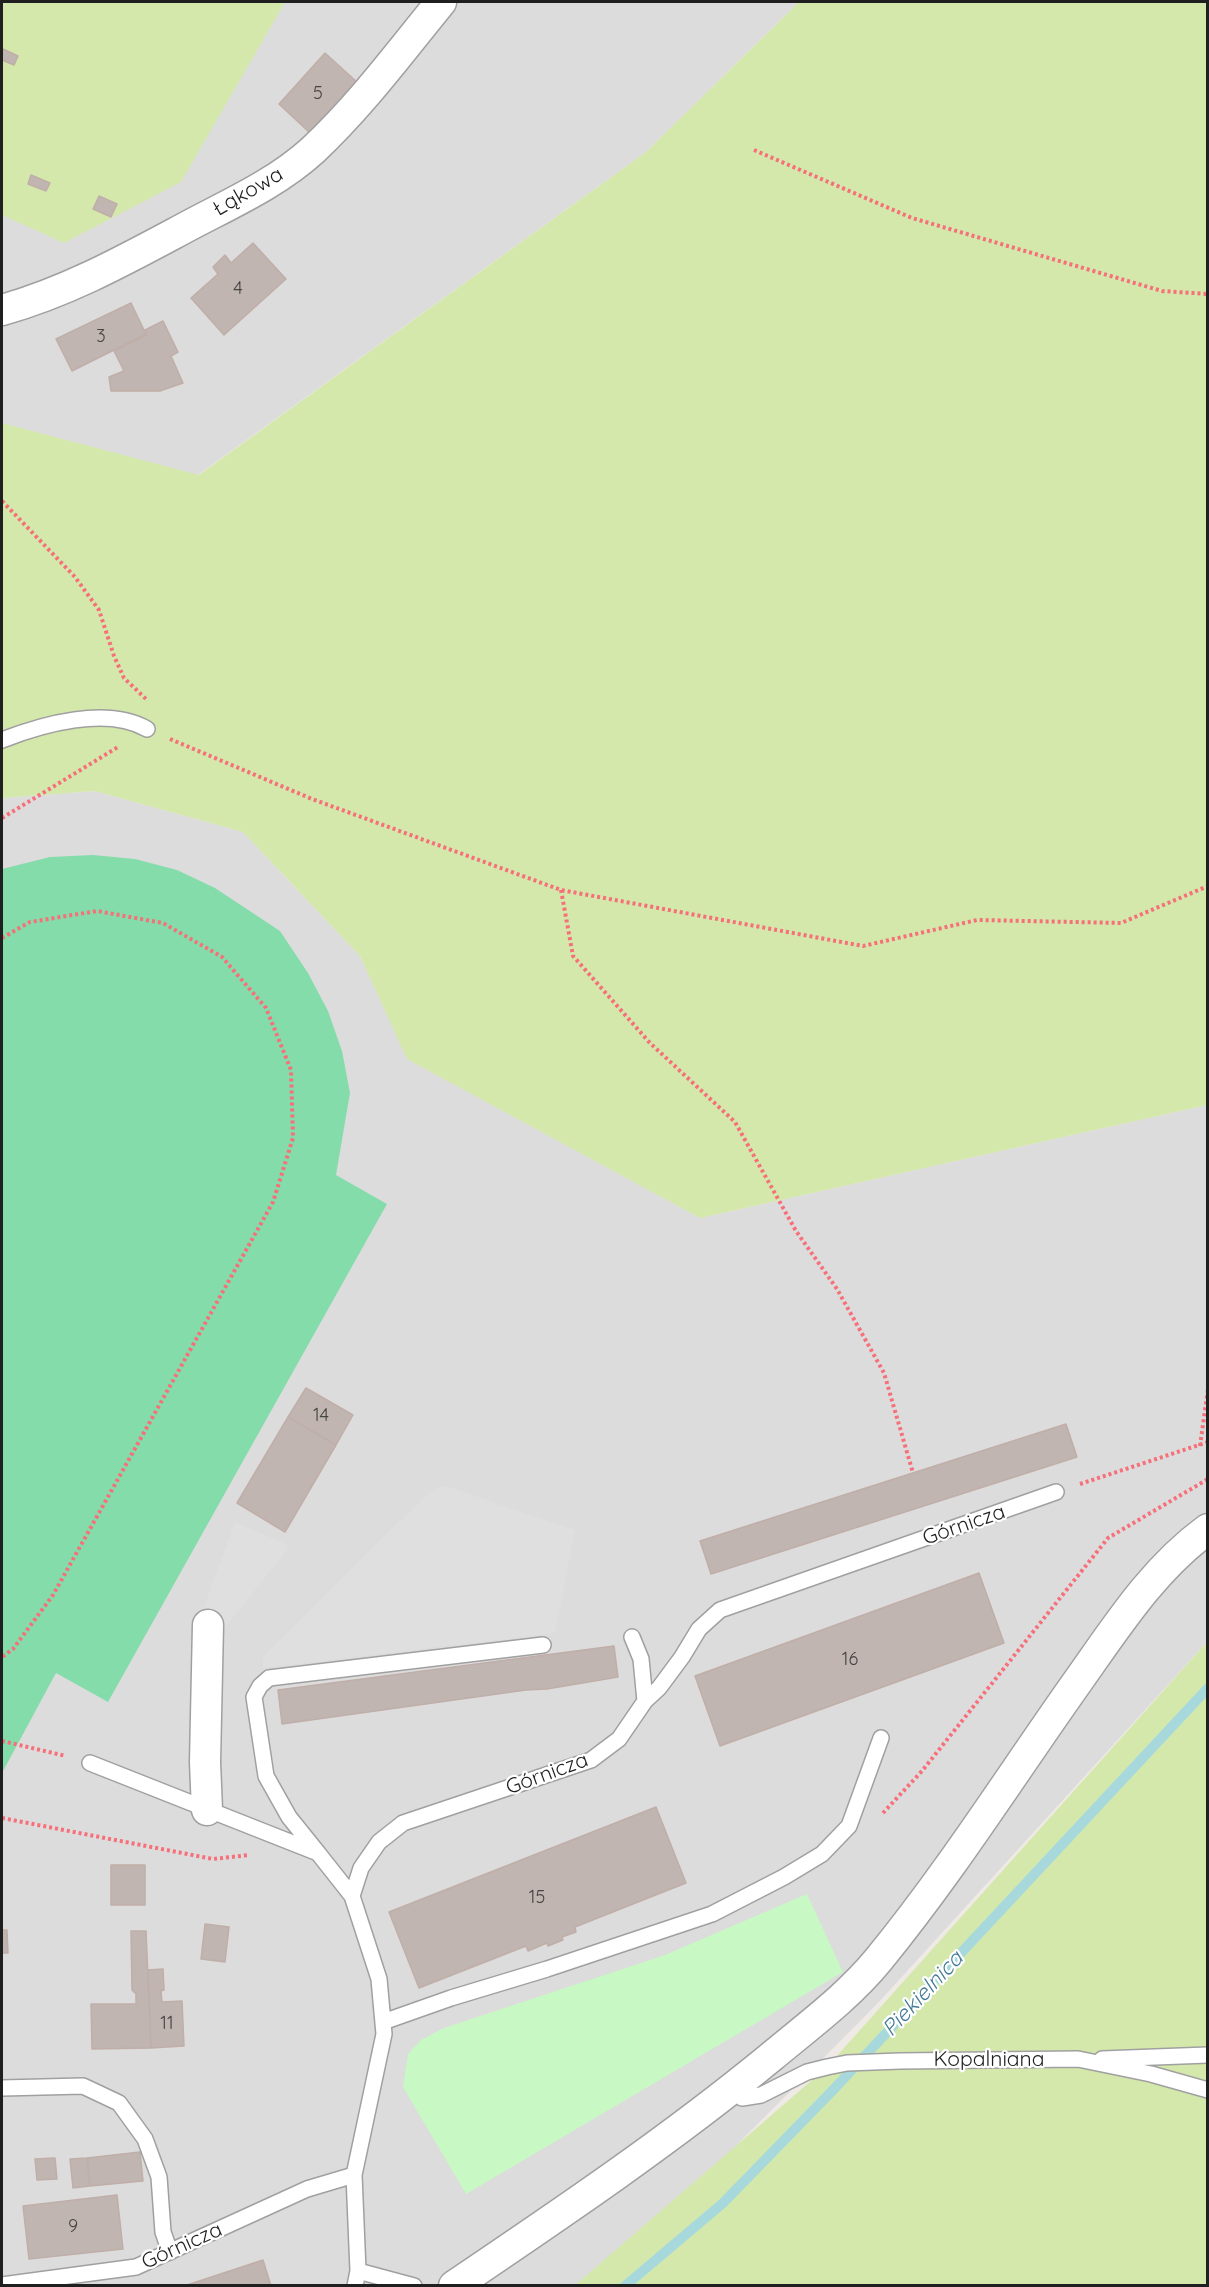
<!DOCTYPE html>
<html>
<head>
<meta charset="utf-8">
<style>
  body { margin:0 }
  #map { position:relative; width:1209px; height:2287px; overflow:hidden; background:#efeae5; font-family:Quicksand,sans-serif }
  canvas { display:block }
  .frame { position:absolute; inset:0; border:3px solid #1f1f1f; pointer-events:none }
</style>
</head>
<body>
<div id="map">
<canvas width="1209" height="2287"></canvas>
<div class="frame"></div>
</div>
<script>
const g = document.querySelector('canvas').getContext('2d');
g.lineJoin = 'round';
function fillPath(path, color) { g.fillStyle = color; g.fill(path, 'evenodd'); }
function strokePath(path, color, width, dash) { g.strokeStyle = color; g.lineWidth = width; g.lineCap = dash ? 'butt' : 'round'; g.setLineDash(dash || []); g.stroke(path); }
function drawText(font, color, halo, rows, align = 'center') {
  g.font = font + ' Quicksand,sans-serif'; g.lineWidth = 4.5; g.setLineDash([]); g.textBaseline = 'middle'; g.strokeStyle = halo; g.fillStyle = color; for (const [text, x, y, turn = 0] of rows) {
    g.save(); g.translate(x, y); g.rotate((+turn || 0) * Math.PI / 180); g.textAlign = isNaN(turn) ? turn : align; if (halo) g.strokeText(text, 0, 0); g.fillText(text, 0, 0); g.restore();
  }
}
fillPath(new Path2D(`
  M2,2H799L646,152L198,475L2,453Z
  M95,791L243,832L360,956L408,1059L700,1218L1207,1105V1642L878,2003L716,2166L576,2285L2,2286V798Z`), '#dddcdc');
fillPath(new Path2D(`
  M2,2H285L181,182L64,243L2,215Z
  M799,2H1207V1105L700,1218L407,1059L360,956L243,832L95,791L2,798V423L199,475L646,152Z
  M1207,1642V2285L574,2286L827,2067Z`), '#d4e8ac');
fillPath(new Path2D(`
  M807,1894L843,1972L466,2194L403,2087L408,2054L421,2040L444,2028L665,1955Z`), '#c8f8c3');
fillPath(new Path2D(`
  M93,855L135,859L177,870L215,888L280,931L308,973L328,1011L342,1051L350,1093L336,1175L387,1204L108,1702L56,1673L2,1773V869L50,857Z`), '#85dcab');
fillPath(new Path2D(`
  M445,1486L575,1530L555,1633L263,1668V1657L425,1496L434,1489Z
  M235,1522L290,1546L225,1628L198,1623Z`), '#dfdfdf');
strokePath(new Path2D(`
  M625,2286L723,2203L835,2088L1208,1688`), '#a7d9dc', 10);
const building = new Path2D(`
  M3,49L18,56L14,65L2,60Z
  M325,53L358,83L311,134L279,104Z
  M31,175L50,183L46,191L28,184Z
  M99,196L117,204L111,217L93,209Z
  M253,243L286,279L224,335L191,298L218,274L213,267L225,255L231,263Z
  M131,303L146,334L72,371L56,339Z
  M163,321L178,352L171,356L183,383L160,391H111L109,377L124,371L114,351L147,335L145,330Z
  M306,1388L353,1415L336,1445L288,1417Z
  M288,1417L336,1445L285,1532L237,1503Z
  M1066,1424L1077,1457L711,1574L700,1541Z
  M979,1573L1004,1643L720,1746L695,1676Z
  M614,1646L618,1677L547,1689L526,1690L282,1724L278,1690Z
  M656,1807L686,1883L575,1927L576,1932L562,1937L563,1940L548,1946L547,1943L528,1951L526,1946L419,1988L389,1912Z
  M111,1865H145V1905H111Z
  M205,1924L229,1927L225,1962L201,1959Z
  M2,1930H7L8,1953H2Z
  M131,1931H146L151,2048L92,2049L91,2004H136V1994L132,1990Z
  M163,1969L164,1990L161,1991L162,2002L182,2001L184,2046L151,2048L148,1970Z
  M140,2152L143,2181L90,2186L87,2158Z
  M55,2158L57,2179L37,2180L35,2159Z
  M87,2158L90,2186L73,2188L70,2159Z
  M117,2195L123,2249L29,2259L23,2206Z
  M263,2260L271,2286H184Z`);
fillPath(building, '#c0b5b1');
strokePath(building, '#c0aea8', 1.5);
const service = new Path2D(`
  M2,740C43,724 107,706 147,729
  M632,1637L641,1659L645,1701
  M90,1763L318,1853L352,1896
  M318,1853L289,1817L266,1776L254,1697L260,1686L269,1678L543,1645
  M383,2022L451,1998L547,1969L712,1914L784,1877L822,1854L849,1826L881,1738
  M1102,2059L1208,2055
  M2,2088L83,2086L119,2103L145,2139L159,2177L163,2232L170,2252
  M733,2088L742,2098L761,2095L807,2072L827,2067L847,2063L900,2061L1078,2059L1151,2074L1208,2090
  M358,2271L414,2286
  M2,2285L136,2267L307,2189L354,2175
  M355,2286L358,2271L354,2175L384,2034L379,1979L352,1896L361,1868L379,1842L403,1823L591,1760L619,1739L645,1701L659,1688L682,1657L699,1629L720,1610L1056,1492`);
const minor = new Path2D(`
  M2,310C70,291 130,257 192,224C234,202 278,182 313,150C361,105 400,52 441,2
  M207,1810L205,1762L208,1625
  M454,2286C562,2213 670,2140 771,2057C808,2026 848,1997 879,1959C951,1871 1012,1774 1078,1681C1117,1626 1153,1569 1208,1529`);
strokePath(service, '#a0a0a0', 18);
strokePath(minor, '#a0a0a0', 33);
strokePath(new Path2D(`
  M754,150L912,218L1162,291L1208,294
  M2,501L75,577L99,610L114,656L124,678L146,699
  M170,739L312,799L561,890L863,946L977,920L1121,923L1208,886
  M2,818L118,747
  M561,890L573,956L650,1043L735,1122L796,1231L837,1289L884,1373L913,1473
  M2,938L30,922L97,911L163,923L222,957L266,1008L291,1070L293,1138L273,1202L53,1595L13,1649L2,1657
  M1200,1446L1208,1389
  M1080,1484L1208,1442
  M2,1741L66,1756
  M883,1813L922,1771L1108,1538L1208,1479
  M2,1818L213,1859L249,1855`), '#f66f79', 4, [3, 3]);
strokePath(service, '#fff', 15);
strokePath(minor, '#fff', 30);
drawText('18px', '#474444', null, [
  ["5",318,94],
  ["4",238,289],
  ["3",101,337],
  ["14",321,1416],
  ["16",850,1660],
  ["15",537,1898],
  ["11",167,2024],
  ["9",73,2227]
]);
drawText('21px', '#1f1f1f', '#fff', [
  ["Łąkowa",248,192,-30],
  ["Górnicza",964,1525,-19],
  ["Górnicza",547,1774,-20],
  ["Kopalniana",989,2060],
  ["Górnicza",182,2246,-24]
]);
drawText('italic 22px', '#447a95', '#fff', [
  ["Piekielnica",923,1994,-47]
]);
</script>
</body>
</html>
